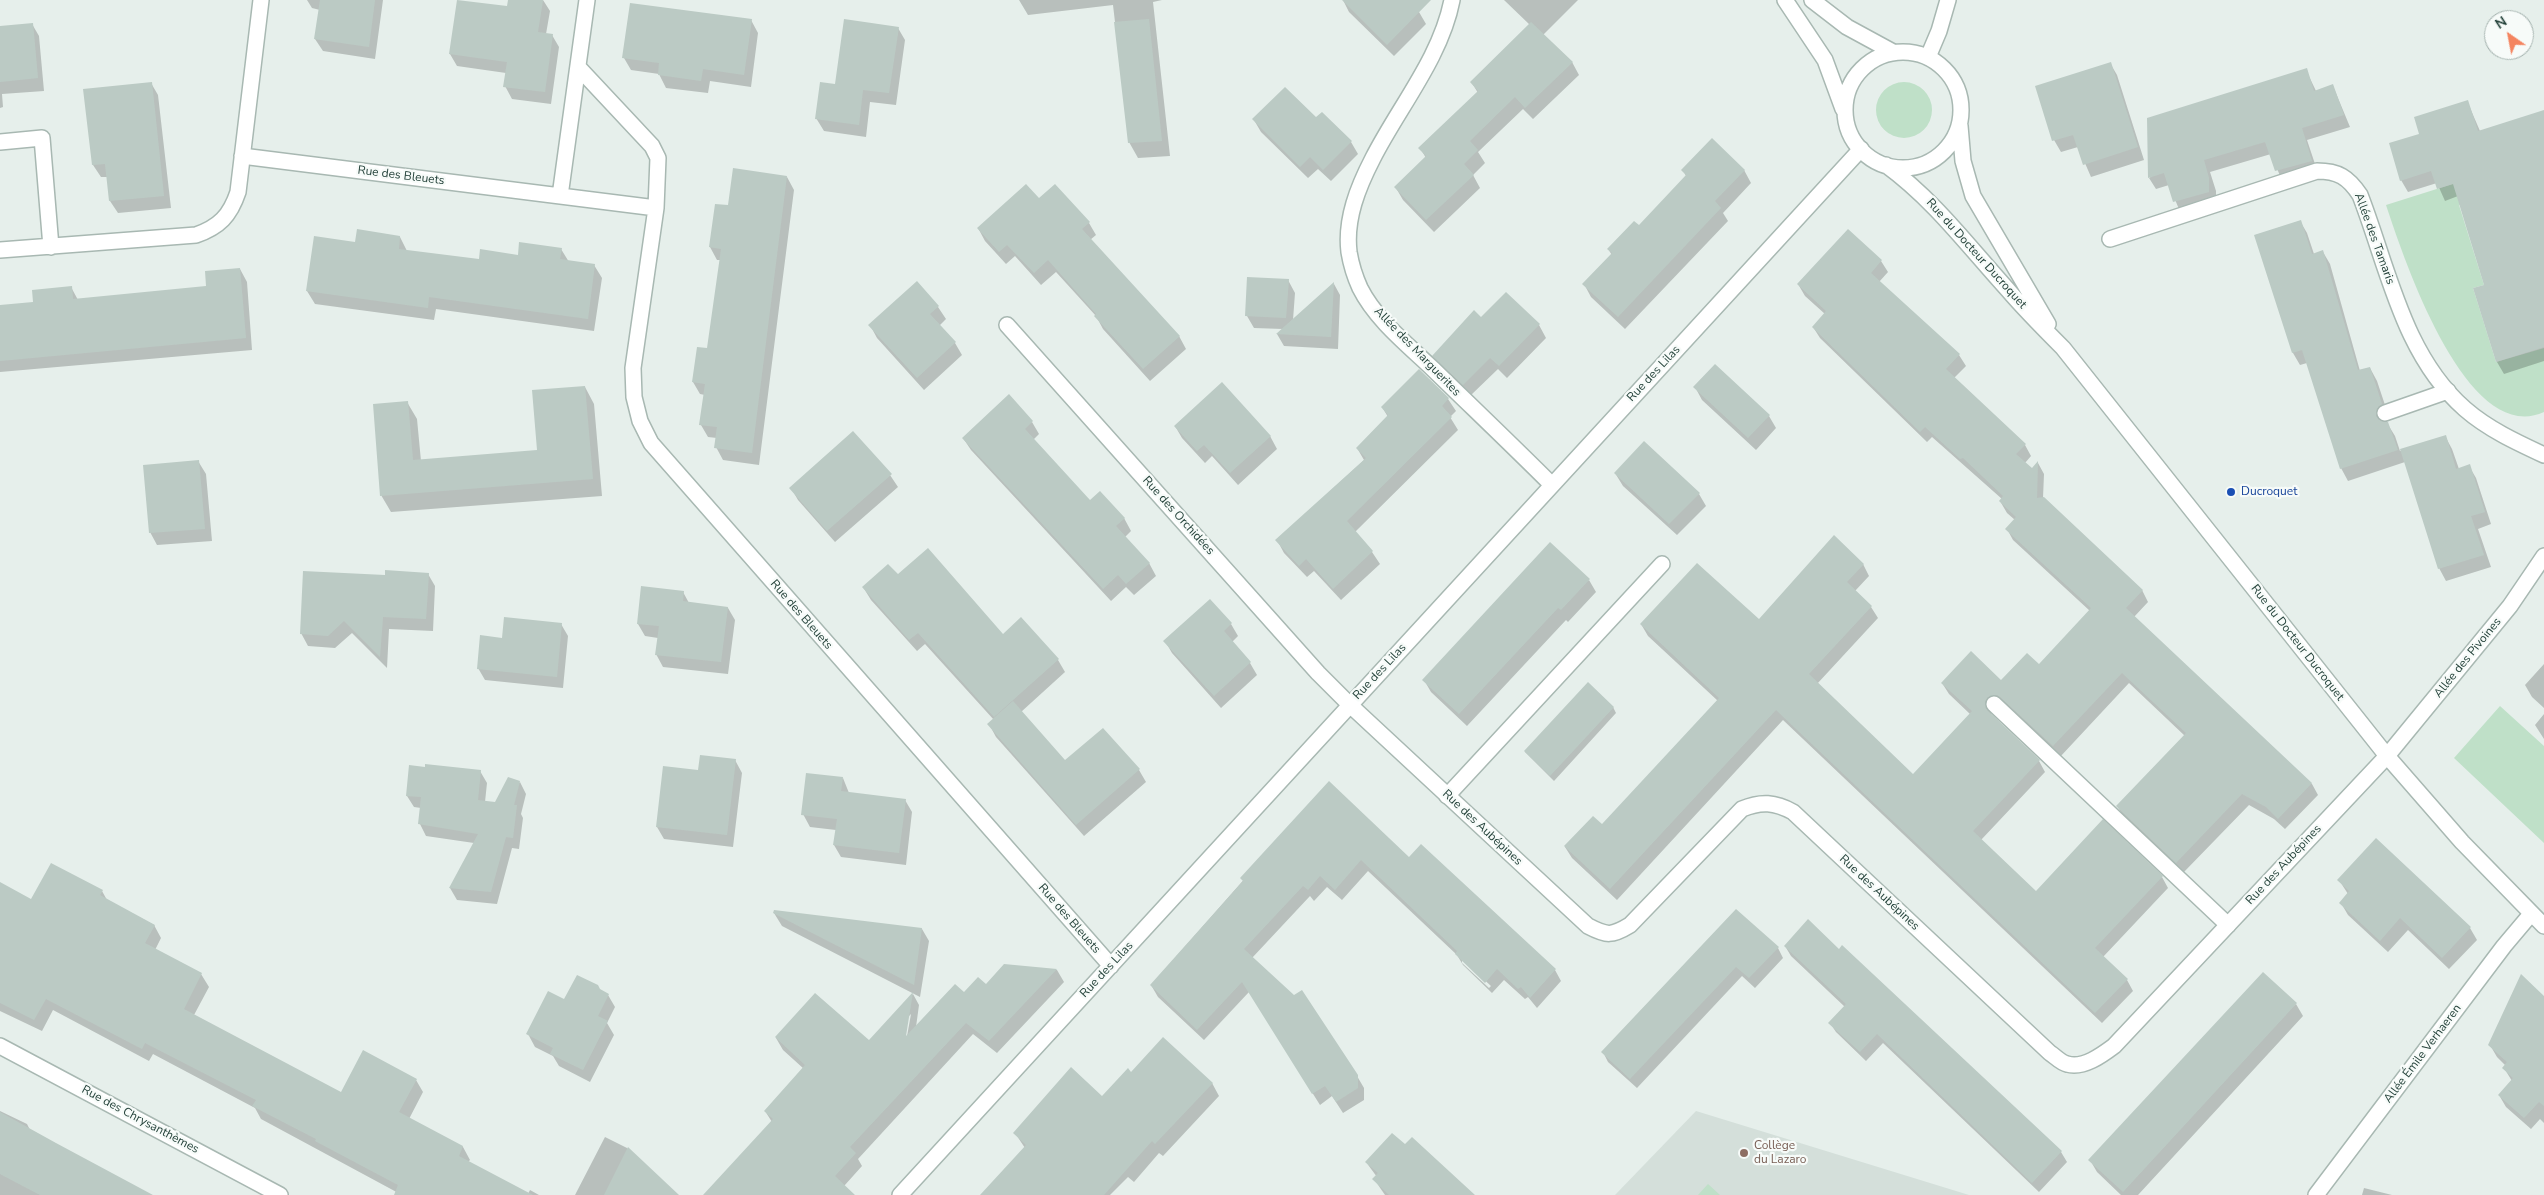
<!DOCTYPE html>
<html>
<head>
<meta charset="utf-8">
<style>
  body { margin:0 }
  #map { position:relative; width:2544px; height:1195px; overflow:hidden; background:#e6efeb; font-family:"Nunito Sans",sans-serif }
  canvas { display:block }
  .north { position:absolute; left:2484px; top:10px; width:50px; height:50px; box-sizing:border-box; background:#f7fbf9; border:1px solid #a3b1ad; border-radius:50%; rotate:327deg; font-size:14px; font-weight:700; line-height:20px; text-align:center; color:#24423a }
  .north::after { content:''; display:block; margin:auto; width:18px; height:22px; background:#f4845f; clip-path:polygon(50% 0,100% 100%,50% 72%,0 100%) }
</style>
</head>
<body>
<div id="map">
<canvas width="2544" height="1195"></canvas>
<div class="north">N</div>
</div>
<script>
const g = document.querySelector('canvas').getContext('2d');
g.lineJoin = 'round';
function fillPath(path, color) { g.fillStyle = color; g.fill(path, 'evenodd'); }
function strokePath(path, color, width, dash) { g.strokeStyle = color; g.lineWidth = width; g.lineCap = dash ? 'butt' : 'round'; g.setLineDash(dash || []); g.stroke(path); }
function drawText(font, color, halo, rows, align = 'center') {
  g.font = font + ' "Nunito Sans",sans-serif'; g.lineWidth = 4.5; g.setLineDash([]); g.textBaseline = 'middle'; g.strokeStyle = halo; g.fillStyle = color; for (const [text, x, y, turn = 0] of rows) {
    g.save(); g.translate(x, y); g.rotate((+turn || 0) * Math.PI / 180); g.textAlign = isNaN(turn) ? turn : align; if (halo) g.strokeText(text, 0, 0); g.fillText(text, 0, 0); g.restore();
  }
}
fillPath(new Path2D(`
  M1696,1111L1969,1195H1615Z`), '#d4dfda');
fillPath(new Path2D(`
  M1876 110a28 28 0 1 1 56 0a28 28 0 1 1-56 0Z
  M2538,157L2513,187L2459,205L2484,285L2473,288L2496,362L2544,348V412C2466,448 2403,256 2386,205Z
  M2500,706L2544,746V843L2454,758Z
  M1708,1184L1720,1195H1698Z`), '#bfe0c8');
fillPath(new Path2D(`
  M307,0H383L375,59L323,51L315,39L320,10L312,8Z
  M509,0H543L550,11L546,34L552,35L559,47L551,104L512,99L505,86L506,73L457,66L450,54L508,7Z
  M1019,0H1162L1153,2L1170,156L1138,158L1129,142L1113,5L1028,15Z
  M1343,0H1407L1419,12L1426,24L1394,56L1349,12Z
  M1504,0H1578L1543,35L1572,62L1579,75L1533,119L1523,109L1478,152L1485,163L1473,175L1480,188L1434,232L1403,200L1396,188L1426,158L1420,148L1478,93L1472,83L1530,25Z
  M751,20L758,33L751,87L710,81L708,93L666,88L659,74L631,70L624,58Z
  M32,24L39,36L44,91L2,94L3,107L0,108V27Z
  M898,28L905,40L896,105L870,102L866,137L824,131L816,118L837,85Z
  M2110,63L2117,75L2144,160L2091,177L2078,147L2061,152L2054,140Z
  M2306,70L2316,91L2333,86L2350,127L2307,140L2318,173L2283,183L2271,154L2210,172L2216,191V204L2181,214L2169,185L2156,189L2149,178Z
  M151,83L158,95L171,208L118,213L110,201L108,177H101L93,165L84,90Z
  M2467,101L2480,131L2544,112V361L2504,374L2497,362L2475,289L2485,286L2458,196L2445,201L2437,183L2408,192L2401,180L2421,135Z
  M1322,114L1351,142L1358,154L1331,181L1318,169L1308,178L1261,132L1254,120L1316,119Z
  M1683,170H1744L1751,183L1723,213L1728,221L1625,329L1591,297L1584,284L1612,255L1608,249L1639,227L1686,176Z
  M787,177L794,190L759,465L723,460L716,447L717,438L708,437L701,425L705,395L700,394L693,382L708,350L721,260H717L710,247L729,207Z
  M1055,186L1089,223L1096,235L1090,240L1179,336L1186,349L1150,381L1103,329L1096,316L1056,272L1041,285L1015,256L1006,264L985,241L978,228L1039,200Z
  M2300,221L2307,233L2314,254L2323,252L2330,264L2360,371L2370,368L2377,381L2389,417L2384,422L2387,423L2395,436L2400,451L2445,436L2452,449L2459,469L2469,466L2476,478L2491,524L2478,529L2491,567L2446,581L2439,568L2405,462L2348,481L2341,468L2307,363L2300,365L2293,353L2256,235Z
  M1848,231L1881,261L1888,272L1879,282L1959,355L1966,366L1954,378L2025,445L2031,456L2025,463L2032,469L2038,463L2044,474L2043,498L2142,590L2148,602L2134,617L2312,784L2318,795L2285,829L2274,819L2249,805L2183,873L2124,817L2117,806L2185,736L2129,683L2060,757L1994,708L1991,714L2039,761L2045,772L1981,840L2036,893L2162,877L2168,888L2103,957L2127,980L2133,991L2102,1023L1783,720L1617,900L1572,858L1565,847L1602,826L1718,701L1648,636L1641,624L1759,620L1863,564L1869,576L1855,591L1871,607L1878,618L1817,684L1913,776L1970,714L1949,694L1942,683L2001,682L2039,666L2090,611L2013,540L2007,529L2015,520L2007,513L2000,501L2002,499L1932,437L1927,442L1820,338L1813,327L1825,314L1805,296L1798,284Z
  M400,237L407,251L480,261L561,249L569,262L594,265L602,278L594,331L436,309L434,320L315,304L307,291L315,238L356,243Z
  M240,269L247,282L252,350L0,372V306L34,303L71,287L78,300L207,288Z
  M1288,280L1295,293L1293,320L1334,284L1340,295L1338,349L1284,346L1277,334L1283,329L1254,328L1247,316Z
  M917,282L938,307L946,319L939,326L955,343L962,355L924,390L877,338L870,325Z
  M1506,294L1539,325L1546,338L1507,378L1498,369L1470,396L1441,368L1434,356L1481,319Z
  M1419,371L1448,399L1456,411L1450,417L1458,430L1355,532L1372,552L1380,564L1341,600L1314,571L1307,577L1284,553L1277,540L1364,460L1357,448L1388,417L1382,407Z
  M585,387L594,404L602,496L391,512L381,495L407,402L417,419L421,461L538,451Z
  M1695,387L1769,416L1776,428L1756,450L1702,400Z
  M1032,422L1039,434L1033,440L1090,502L1124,518L1131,531L1125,537L1149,563L1156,576L1134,595L1126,587L1111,601L971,450L963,438Z
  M1175,426L1270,436L1277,449L1238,485L1212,456L1205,463L1182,438Z
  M198,461L206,474L212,541L157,545L150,532Z
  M1615,473L1699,494L1706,506L1677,535L1623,486Z
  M890,475L898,487L835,542L798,500L791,488Z
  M428,574L435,586L433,631L389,629L387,668L352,633L335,648L308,646L301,633L386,576Z
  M897,576L1003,635L1058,660L1065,672L1021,712L1065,762L1139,770L1146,782L1084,836L996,737L989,724L994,720L925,644L917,651L871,600L863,587Z
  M1589,580L1596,592L1568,622L1566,620L1467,726L1431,692L1424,680Z
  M683,592L689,603L728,608L735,620L728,674L663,667L656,654L658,638L645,636L638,624Z
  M561,624L568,636L563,688L485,680L478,668Z
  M1231,624L1238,636L1232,642L1250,663L1257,675L1221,708L1172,653L1165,641Z
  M2544,664V708L2532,697L2525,685Z
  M1613,707L1616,713L1554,781L1525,752Z
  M2544,714V739L2535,725Z
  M735,760L742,773L733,847L664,839L657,827L699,771Z
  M480,771L487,783L485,802L495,804L520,782L526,794L521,814L523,818L519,849L512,848L497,904L457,900L450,888L474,843L426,836L420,824L421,808L414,807L407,796Z
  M843,778L849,793L905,800L912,812L906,865L841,857L834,845L836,830L810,827L803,814Z
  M1329,783L1409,859L1555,970L1561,981L1537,1008L1528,997L1525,999L1504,980L1492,993L1463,965L1457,955L1368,871L1342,900L1327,887L1314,901L1310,896L1252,958L1357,1076L1364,1088V1100L1343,1113L1332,1096L1320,1105L1249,992L1204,1040L1158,997L1151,985ZM1462,959L1491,986L1489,988L1462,963Z
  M2376,840L2470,928L2477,940L2449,969L2408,930L2388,952L2348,915L2341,903L2348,894L2339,880Z
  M0,883L32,901L102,891L107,900L154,925L161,938L155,950L201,974L209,987L194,1015L341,1094L416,1080L423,1092L409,1119L463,1147L470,1160L468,1162L528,1194L530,1190L539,1195H402L261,1119L255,1108L153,1054L149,1061L53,1010L42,1031L0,1011Z
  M1736,910L1778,948L1783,958L1755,988L1742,976L1637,1088L1608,1062L1603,1052Z
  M774,913L922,929L929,941L920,997L782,926Z
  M1785,946L2061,1152L2067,1162L2039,1192L1883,1043L1866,1061L1836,1032L1830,1023L1845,1007L1791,956Z
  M1004,965L1057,970L1064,982L997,1053L973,1034L858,1159L862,1166L836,1195H705L772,1122L765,1111L804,1069L783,1050L776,1038L869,1042L913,994L919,1005L916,1027L964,994L986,985ZM911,1014L906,1042H904L908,1017Z
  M608,995L615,1007L607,1023L614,1035L590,1082L559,1066L553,1056L535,1047L528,1034L565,1000Z
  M2544,997V1123L2540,1119L2531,1129L2506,1107L2499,1095L2512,1081L2504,1068L2506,1066L2497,1057L2490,1045Z
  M2296,1004L2303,1016L2138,1195H2121L2097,1172L2090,1160Z
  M1131,1074L1212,1083L1219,1096L1163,1156L1159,1153L1134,1182L1128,1177L1110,1195H981L1025,1148L1015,1133L1102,1098Z
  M0,1111L27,1124L30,1130L140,1195H0Z
  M605,1137L627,1148L677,1195H575Z
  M1366,1162L1474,1195H1385L1374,1179L1377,1177Z
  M2364,1188L2392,1195H2362Z`), '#0003');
fillPath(new Path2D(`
  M320,0H375L369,47L314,39Z
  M457,0L507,6L508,0H543L538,32L553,34L545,92L503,87L507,62L449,54Z
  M1342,0H1431L1387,45Z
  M630,3L752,19L744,75L703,69L701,81L680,78L658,75L659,63L622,58Z
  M844,19L899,27L889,93L863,90L859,125L815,119L820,82L835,84Z
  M1149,19L1162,141L1128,143L1114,22Z
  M1531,22L1573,62L1525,108L1515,97L1470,141L1478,150L1464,164L1474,175L1426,220L1394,187L1426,156L1418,148L1478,91L1470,82Z
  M33,23L38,78L0,82V26Z
  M2111,62L2138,147L2083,165L2073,135L2052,141L2035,86Z
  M2307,68L2314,91L2333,84L2344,115L2302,128L2312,161L2275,171L2265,142L2204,160L2209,178V192L2173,202L2164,173L2148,178L2147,118Z
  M152,82L164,196L109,201L105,164L92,165L83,89Z
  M1285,87L1316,117L1322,112L1352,141L1323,170L1310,157L1300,167L1252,119Z
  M2468,100L2478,131L2544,110V347L2496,362L2473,288L2484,285L2453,184L2437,189L2431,171L2400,181L2389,143L2419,134L2414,117Z
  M1712,138L1745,170L1715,201L1721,208L1618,317L1582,284L1612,253L1607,249L1634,221L1639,225L1686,175L1681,170Z
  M733,168L787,176L752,453L714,448L717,427L699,425L705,384L692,382L697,347L707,348L721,249L709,247L715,204L728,205Z
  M1026,184L1039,198L1055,184L1090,222L1082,229L1180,336L1143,369L1094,316L1096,314L1048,260L1034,273L1007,245L999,252L977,228Z
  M2301,220L2312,254L2323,250L2358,370L2370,367L2382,404L2378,407L2376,416L2379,420L2388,422L2398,450L2340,469L2302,350L2292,353L2254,235Z
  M357,229L400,236L399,249L479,259L480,249L518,255L519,242L562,248L560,259L595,264L588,319L429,297L428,308L306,291L314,236L355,242Z
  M1848,229L1882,260L1871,273L1960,354L1946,369L2026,444L2016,454L2032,468L2038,461L2037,498L2044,497L2143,590L2126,608L2312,783L2278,819L2266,807L2242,794L2176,863L2116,806L2186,733L2122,673L2053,746L2000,697L1996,695L1988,697L1985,702L1987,710L2040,760L1973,831L2036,891L2103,819L2163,876L2095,948L2128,979L2095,1013L1776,710L1610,889L1564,846L1593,816L1602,824L1719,698L1640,624L1697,563L1759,619L1834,535L1864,564L1847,582L1872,606L1809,674L1913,774L1972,711L1941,683L1971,651L2001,680L2027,653L2039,664L2091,608L2005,529L2016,517L1999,501L2003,496L1963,458L1960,459L1925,427L1920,432L1812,327L1826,311L1797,284Z
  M240,268L246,338L0,361V305L33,302L32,290L72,286L73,299L206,286L205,271Z
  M1247,277L1289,279L1286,318L1245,316Z
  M917,281L939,306L930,314L956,342L917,378L868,325Z
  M1334,282L1331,337L1276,334Z
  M1506,292L1540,324L1499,366L1490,358L1463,385L1432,356L1474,310L1481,317Z
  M1715,364L1770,415L1748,438L1693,387Z
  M1419,369L1449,398L1442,406L1452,417L1347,521L1373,551L1333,589L1306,559L1299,566L1275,540L1366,458L1356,448L1388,415L1381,407Z
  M1222,382L1271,436L1230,473L1204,445L1197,451L1174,426Z
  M585,386L593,479L380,496L373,404L408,401L413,460L537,450L532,390Z
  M1009,394L1033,421L1025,429L1090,500L1100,491L1125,518L1116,526L1150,563L1126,584L1118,575L1103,589L962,438Z
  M853,431L892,474L827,531L789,488Z
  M2446,435L2456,469L2470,464L2485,512L2471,516L2484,555L2438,569L2400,449Z
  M1644,441L1700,493L1669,524L1614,473Z
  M199,460L205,529L149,533L143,465Z
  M1550,542L1590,579L1561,610L1558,608L1459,714L1422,680Z
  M928,548L1003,634L1021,617L1059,659L994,717L918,633L909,640L862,587L888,564L898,574Z
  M385,570L429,573L426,619L383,617L380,657L344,621L328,636L300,634L303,571L385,575Z
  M641,586L684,591L683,601L728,607L721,662L655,655L659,626L637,624Z
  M1210,599L1232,623L1224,631L1251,662L1214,696L1163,641Z
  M504,617L562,623L557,677L477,669L480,635L502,638Z
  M1588,682L1614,707L1550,776L1524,751Z
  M1013,701L1065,760L1103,728L1140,769L1076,825L987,724Z
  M700,755L736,759L727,835L656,827L663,766L698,770Z
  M425,764L481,770L478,800L495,802L508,777L520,781L514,805H517L513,838L506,837L491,892L449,888L478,834L418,824L421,797L406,796L409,765L425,767Z
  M806,773L843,777L841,791L906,799L899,853L833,845L837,819L801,815Z
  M1329,781L1409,857L1421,844L1556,969L1530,998L1521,987L1518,989L1497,969L1485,983L1455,954L1457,951L1361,860L1335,890L1320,876L1308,890L1303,886L1244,949L1294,995L1302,990L1358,1075V1088L1336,1102L1325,1086L1312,1094L1242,982L1197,1030L1150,985L1243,881L1240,878Z
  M2376,838L2471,927L2442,958L2400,918L2380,941L2339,903L2349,891L2337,880Z
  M51,863L103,890L100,895L155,925L145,943L202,973L184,1009L341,1092L363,1050L417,1079L399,1112L463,1146L459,1156L533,1195H394L398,1185L315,1141L316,1139L252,1106L256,1100L145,1043L142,1049L46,999L34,1020L0,1003V882L31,899Z
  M1736,909L1779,947L1749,978L1736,967L1630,1079L1601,1052Z
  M774,910L922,928L914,985L773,913Z
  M1808,919L1839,949L1842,945L2062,1151L2032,1183L1877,1034L1860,1052L1828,1023L1846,1004L1784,946Z
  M1004,964L1057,969L989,1041L966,1023L850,1147L856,1153L835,1176L855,1195H703L773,1119L764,1111L805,1065L775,1037L815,993L869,1040L913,992L906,1036L955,984L964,992L978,977L986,984Z
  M2263,972L2297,1003L2123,1192L2088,1160Z
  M2521,974L2544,996V1106L2539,1102L2524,1118L2498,1095L2513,1078L2502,1068L2507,1062L2488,1045Z
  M577,975L598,985L600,989L609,994L598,1016L608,1021L583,1070L550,1054L553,1048L526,1034L548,991L564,999Z
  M1163,1037L1213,1083L1155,1144L1152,1141L1104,1195H980L1026,1145L1013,1133L1071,1067L1102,1096L1128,1068L1131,1072Z
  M0,1112L56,1143L153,1195H40L0,1174Z
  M1392,1133L1405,1144L1412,1137L1475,1195H1389L1372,1179L1378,1173L1365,1162Z
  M628,1147L679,1195H604Z`), '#bbcac4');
const service = new Path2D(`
  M2385,413L2448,391
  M1994,704L2228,925
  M1447,796L1662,564`);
const minor = new Path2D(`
  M1452,0C1441,57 1399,107 1373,158C1358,187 1345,219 1349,252C1351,264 1355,277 1360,288C1376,320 1408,345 1433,369C1473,408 1513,446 1552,485
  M1928,57L1939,31L1948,0
  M578,67L652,146L658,158L656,208L633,368L634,397L640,421L651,443L1111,966
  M0,142L42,138L51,247
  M242,156L656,208
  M560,196L587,0
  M2110,239L2317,171C2338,171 2348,177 2360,195C2388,267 2403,355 2465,409C2488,429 2516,442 2544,455
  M0,250L196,235C219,227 230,216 238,192L261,0
  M1007,325L1318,673L1350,705L1588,926C1607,936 1612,936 1630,925L1742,809C1761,801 1775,802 1793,812L2050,1053C2055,1056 2061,1063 2067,1064C2083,1069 2102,1055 2114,1046L2387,756L2510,606L2544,556
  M0,1046L280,1195
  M900,1195L1861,149
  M2316,1195L2504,946L2531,914`);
const tertiary = new Path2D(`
  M1785,0L1825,60L1843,109
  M1812,0L1847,27L1893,52
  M1845 110a58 58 0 1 1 116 0a58 58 0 1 1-116 0Z
  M1960,126L1963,161L1973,196L2048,324
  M1886,165C1934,200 1968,246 2008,290C2025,310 2044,329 2063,348L2387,756L2462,842L2544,926`);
strokePath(service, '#a8b8b2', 18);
strokePath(minor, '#a8b8b2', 18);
strokePath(tertiary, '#a8b8b2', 18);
strokePath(service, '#fff', 15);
strokePath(minor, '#fff', 15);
strokePath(tertiary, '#fff', 15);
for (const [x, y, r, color] of [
  [2231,492,5,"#1a4fb4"],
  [1744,1153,5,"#8d6e63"]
]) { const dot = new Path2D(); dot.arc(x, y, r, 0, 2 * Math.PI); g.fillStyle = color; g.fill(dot); strokePath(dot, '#f7fbf9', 2); }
drawText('12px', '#24423a', '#f7fbf9', [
  ["Rue des Bleuets",401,176,7],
  ["Allée des Tamaris",2374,239,70],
  ["Rue du Docteur Ducroquet",1976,254,48],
  ["Allée des Marguerites",1417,352,46],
  ["Rue des Lilas",1654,374,-47],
  ["Rue des Orchidées",1178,516,48],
  ["Rue des Bleuets",801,615,49],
  ["Rue du Docteur Ducroquet",2297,643,52],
  ["Allée des Pivoines",2468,658,-51],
  ["Rue des Lilas",1380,672,-47],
  ["Rue des Aubépines",1482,828,43],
  ["Rue des Aubépines",2284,865,-47],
  ["Rue des Aubépines",1879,893,43],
  ["Rue des Bleuets",1069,919,49],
  ["Rue des Lilas",1107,970,-47],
  ["Allée Émile Verhaeren",2423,1054,-53],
  ["Rue des Chrysanthèmes",140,1120,28]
]);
drawText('12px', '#164399', '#f7fbf9', [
  ["Ducroquet",2241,492]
], 'left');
drawText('12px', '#785e54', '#f7fbf9', [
  ["Collège",1754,1146],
  ["du Lazaro",1754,1160]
], 'left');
</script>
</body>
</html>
